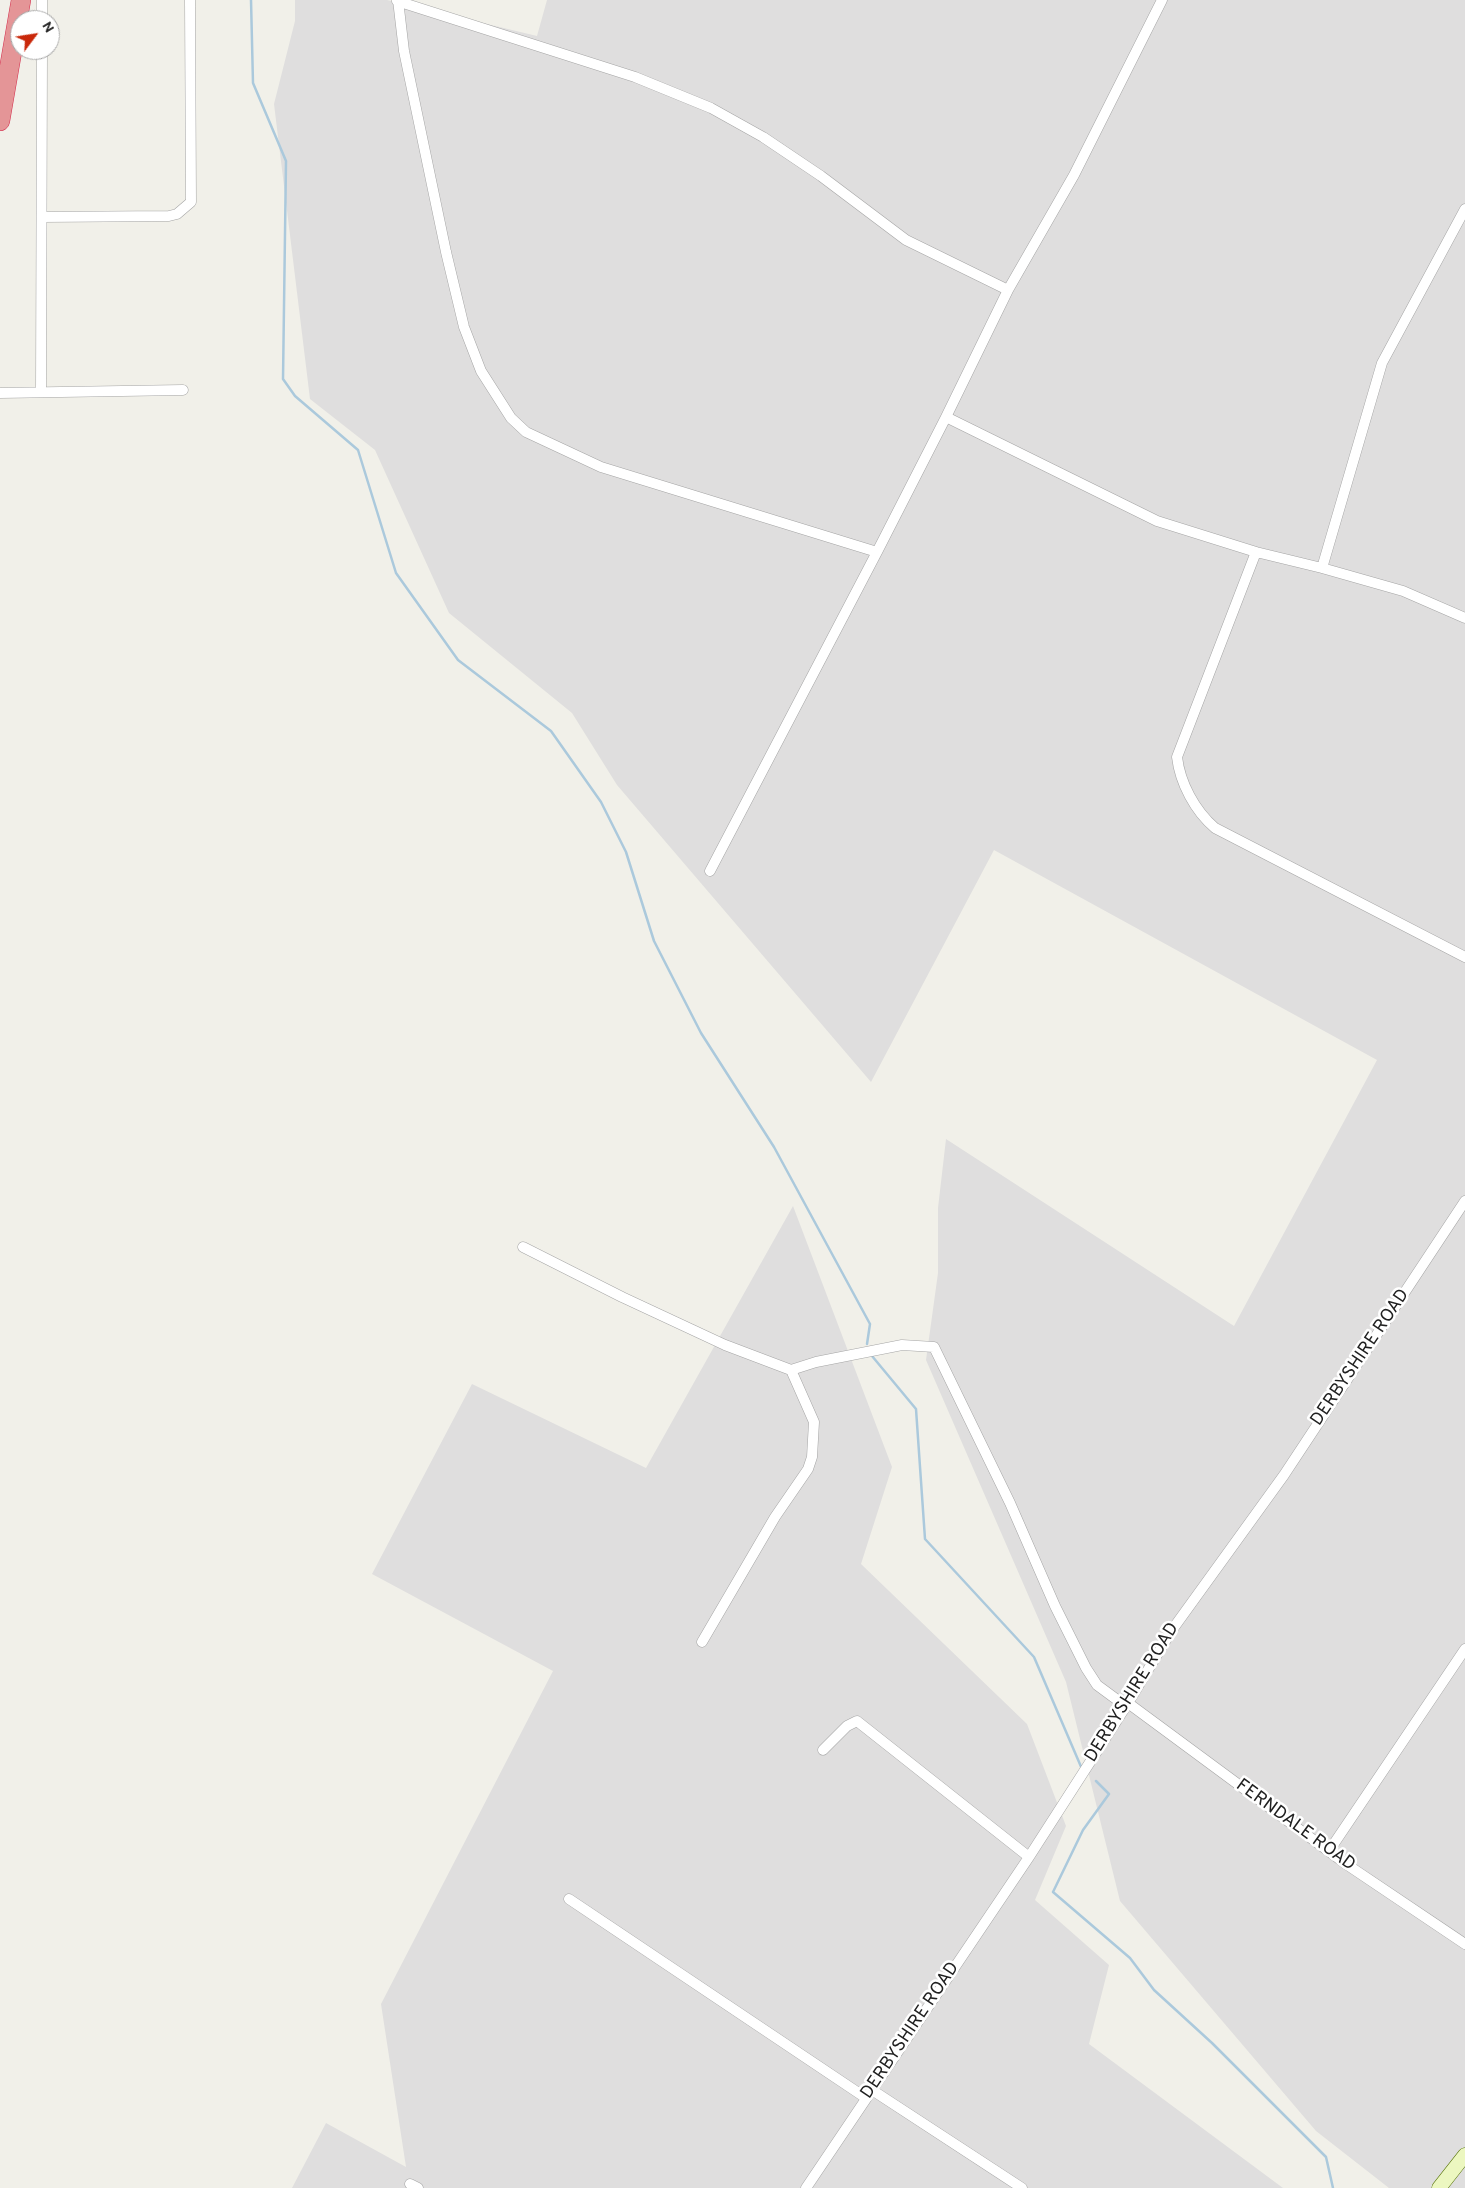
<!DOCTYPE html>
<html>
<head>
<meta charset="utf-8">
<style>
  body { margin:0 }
  #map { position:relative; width:1465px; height:2188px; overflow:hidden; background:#f1f0e9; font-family:Overpass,sans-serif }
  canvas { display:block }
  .north { position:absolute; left:10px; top:10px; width:50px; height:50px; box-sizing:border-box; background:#fff; border:1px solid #a6a6a6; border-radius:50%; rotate:59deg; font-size:14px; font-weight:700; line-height:20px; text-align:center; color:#212121 }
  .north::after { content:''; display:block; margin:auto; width:18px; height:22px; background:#c9280a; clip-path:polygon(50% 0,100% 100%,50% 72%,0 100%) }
</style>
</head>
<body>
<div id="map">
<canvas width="1465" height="2188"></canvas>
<div class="north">N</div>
</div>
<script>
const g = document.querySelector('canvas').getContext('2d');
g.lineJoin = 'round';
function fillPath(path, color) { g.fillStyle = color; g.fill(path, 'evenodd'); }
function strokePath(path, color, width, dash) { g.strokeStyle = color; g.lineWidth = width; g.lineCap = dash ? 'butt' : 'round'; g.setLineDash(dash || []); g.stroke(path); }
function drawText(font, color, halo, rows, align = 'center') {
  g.font = font + ' Overpass,sans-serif'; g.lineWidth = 5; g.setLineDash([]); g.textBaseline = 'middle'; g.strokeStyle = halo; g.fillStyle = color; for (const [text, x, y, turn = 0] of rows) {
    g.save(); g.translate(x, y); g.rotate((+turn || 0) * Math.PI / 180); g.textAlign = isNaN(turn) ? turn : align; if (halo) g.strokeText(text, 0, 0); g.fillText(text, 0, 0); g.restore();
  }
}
fillPath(new Path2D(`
  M295,0H387L537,36L547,0H1465V2188H1389L1316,2131L1120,1901L1066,1682L926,1360L938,1273V1208L946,1139L1234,1326L1377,1060L994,850L871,1082L617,785L572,713L449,613L375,450L310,399L274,104L295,21Z
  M793,1206L892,1467L861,1564L1027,1724L1066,1826L1035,1900L1109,1965L1089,2044L1283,2188H292L326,2123L406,2167L381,2004L553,1671L372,1574L472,1384L646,1468Z`), '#dfdede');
strokePath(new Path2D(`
  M251,0L253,83L286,161L283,379L295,396L358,450L396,573L458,660L551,731L601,802L626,852L654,941L701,1033L774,1147L870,1324L867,1344
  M872,1356L916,1409L925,1539L1034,1657L1082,1769
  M1096,1781L1109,1794L1083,1830L1053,1892L1130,1958L1154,1990L1212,2043L1326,2157L1333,2188`), '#abc9dc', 2.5);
const street = new Path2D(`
  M398,0L404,51L446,252L464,327L481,371L511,418L526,432L601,467L877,552L946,417L1008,290L1074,175L1162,0
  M397,1L635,77L711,108L763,137L821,176L906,240L1008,290
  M42,20V0
  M42,217L169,216L177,214L191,202L190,0
  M41,392L42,50
  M0,393L183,390
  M946,417L1157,521L1256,552L1322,568L1403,591L1465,618
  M1256,552L1177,757C1180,783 1195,811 1215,828L1465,957
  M1322,568L1382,363L1465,209
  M710,871L877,552
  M523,1247L622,1297L725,1345L791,1370L816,1362L902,1345L934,1347L1010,1503L1055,1606L1086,1668L1097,1685L1116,1699L1128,1703L1346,1864L1465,1944
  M702,1642L775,1517L808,1469L812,1457L814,1422L791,1370
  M823,1750L847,1726L857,1721L1029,1857
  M1329,1851L1465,1649
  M569,1899L866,2098
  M872,2090L1022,2188
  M410,2184L418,2188
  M806,2188L1029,1857L1128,1703L1172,1630L1284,1475L1465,1201`);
const secondary = new Path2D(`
  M1439,2188L1465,2155`);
const highway = new Path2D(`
  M0,121L21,0`);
strokePath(street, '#a5a5a5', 11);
strokePath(secondary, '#59760a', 15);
strokePath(highway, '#d4314f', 20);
strokePath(street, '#fff', 10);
strokePath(secondary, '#ecf7c0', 14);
strokePath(highway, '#e49597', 19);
drawText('18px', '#212121', '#fff', [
  ["DERBYSHIRE ROAD",1361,1358,-56],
  ["DERBYSHIRE ROAD",1133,1693,-58],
  ["FERNDALE ROAD",1295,1826,36],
  ["DERBYSHIRE ROAD",911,2031,-56]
]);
</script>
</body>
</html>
